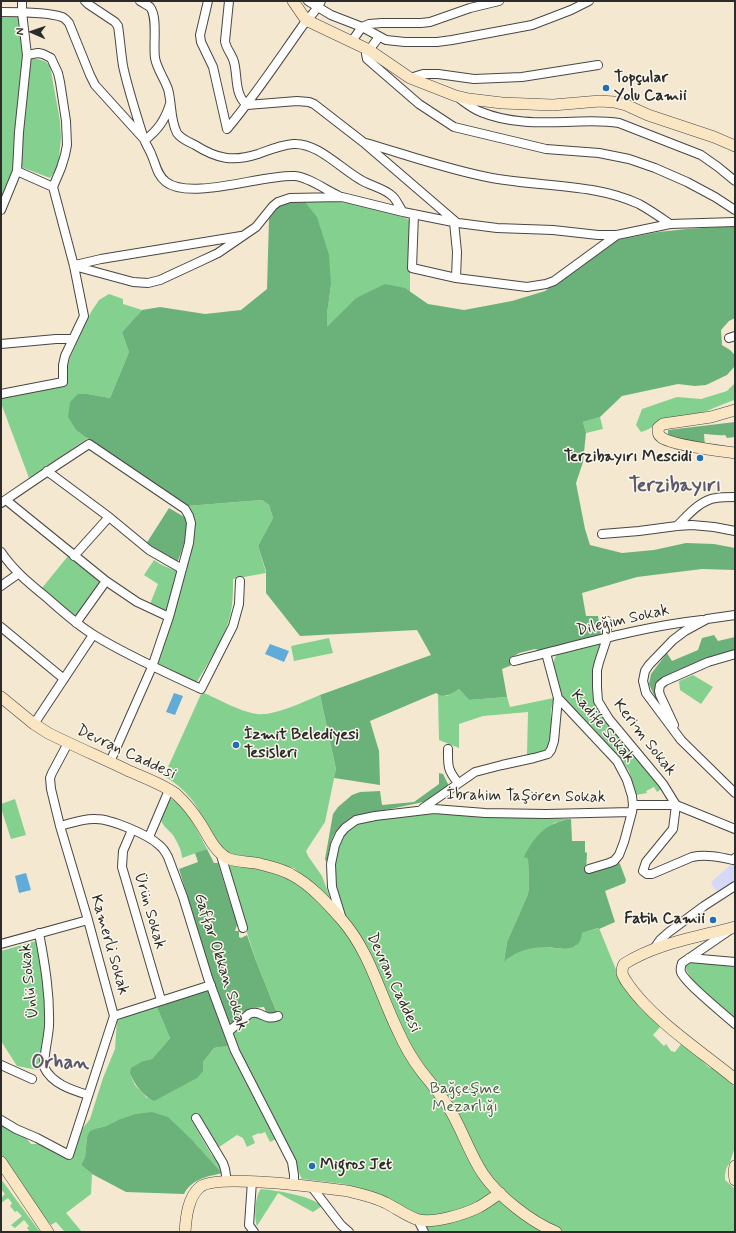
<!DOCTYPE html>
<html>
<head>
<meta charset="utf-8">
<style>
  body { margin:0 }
  #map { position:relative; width:736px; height:1233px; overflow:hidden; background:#f4e8d1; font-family:Mynerve,sans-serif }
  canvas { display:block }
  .frame { position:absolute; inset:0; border:2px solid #2b2b2b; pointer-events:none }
  .north { position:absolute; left:12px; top:12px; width:40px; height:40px; -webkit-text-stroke:3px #fbf7ec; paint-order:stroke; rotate:272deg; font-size:11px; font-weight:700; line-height:16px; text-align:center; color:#2b2b2b }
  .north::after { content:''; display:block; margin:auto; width:14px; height:18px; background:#2b2b2b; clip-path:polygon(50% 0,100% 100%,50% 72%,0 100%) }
</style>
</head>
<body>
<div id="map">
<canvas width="736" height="1233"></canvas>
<div class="frame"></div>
<div class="north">N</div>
</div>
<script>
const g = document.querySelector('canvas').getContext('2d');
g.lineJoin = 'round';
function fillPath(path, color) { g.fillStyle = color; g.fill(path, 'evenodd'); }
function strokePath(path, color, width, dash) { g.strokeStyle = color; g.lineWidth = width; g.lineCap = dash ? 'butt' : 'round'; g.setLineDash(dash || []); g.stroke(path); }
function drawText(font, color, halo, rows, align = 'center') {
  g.font = font + ' Mynerve,sans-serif'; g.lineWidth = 3; g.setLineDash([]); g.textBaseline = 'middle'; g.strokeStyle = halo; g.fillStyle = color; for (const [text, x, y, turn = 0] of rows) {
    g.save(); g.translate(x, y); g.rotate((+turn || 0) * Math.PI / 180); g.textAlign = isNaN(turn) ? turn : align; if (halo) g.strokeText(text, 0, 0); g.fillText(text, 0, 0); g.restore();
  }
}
fillPath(new Path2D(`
  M735,861V883L720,891L715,890L711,882Z`), '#d5d8f9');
fillPath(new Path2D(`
  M1,14L18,15L20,17L25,46L13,168L3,199L1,203Z
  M30,59C38,59 45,59 50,66L60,121L61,138L58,167L50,178L21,167L20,165Z
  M304,201C324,202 345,201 364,205C380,209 395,214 410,220V292L404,288L356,298L327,328V314L331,285Z
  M109,294L123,299V304L142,310L122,332L129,352L110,398L88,394L77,431L88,438L29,478L1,403V397L66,386L67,372L69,360L91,312L99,300Z
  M735,383V400C723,403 712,410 700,413C687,416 676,415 663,421C653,425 652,429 641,432L636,425L642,409L677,397L701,399L727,391Z
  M600,417L603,429L586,433L583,422Z
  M262,500L269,505L273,518L258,546L266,573L233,579C233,592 233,604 230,616C225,637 208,663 197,682L157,665C171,627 182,589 190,550C192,539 196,527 194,517C193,512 190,509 187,506Z
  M68,556L101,583L76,617L42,588Z
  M154,560L160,564L178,572L166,611L150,604L158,584L144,575Z
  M329,638L333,653L294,661L291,646Z
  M599,644C600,650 596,656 595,663C592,677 592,691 596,705L663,788L657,792L654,787L646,791L647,793L636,795L629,771L622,761L563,698C558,687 547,661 559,653Z
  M693,675L713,687L701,704L680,690L679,681Z
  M459,689L469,700L507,697L510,707L554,698C553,702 552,706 551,710C550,722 555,740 545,750C541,754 533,754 527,755L528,712L483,716L459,724V748L439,740L438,694L447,696Z
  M202,692C218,699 241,712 257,714C275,716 303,702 320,695L336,769L325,822L306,851L308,856L322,876L333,906L294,868L284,867L233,855C215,846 211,830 201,814C192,797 181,786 164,776Z
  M15,799L26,835L11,839L1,808V804Z
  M171,799C185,803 200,836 207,849L182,858C182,850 177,842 173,835C165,826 157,823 163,808C165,804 166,801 171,799Z
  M438,811L464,815L571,819L554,823L525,857L528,859L529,886L528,894L507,942L504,960C509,958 514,953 520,951C528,948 540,946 548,947C559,949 564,950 576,946L582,933L599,928L619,977L639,1007L660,1027L653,1035L664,1046L666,1044L671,1051L675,1052L681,1044L703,1061V1062L710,1068L712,1067L735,1087V1147L730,1162L726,1169L725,1175V1180L735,1189V1232H429L425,1227L421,1216L399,1204L367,1191L344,1184L302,1179C298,1172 297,1163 293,1155L242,1056L232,1032C238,1027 245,1019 253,1017C261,1014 268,1025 280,1020L256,961L226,867L240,863L288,877L343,921C340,912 337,903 335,894C332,881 335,848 343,836C347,830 352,826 359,822Z
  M36,941C41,962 46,982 46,1002C47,1025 42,1048 38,1070L17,1066L1,1041V951Z
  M689,963L713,964L735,967V1018C724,1009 683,978 686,965Z
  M156,1005L170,1038L152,1059L143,1061L130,1074L135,1085L147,1098L203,1071V1062L214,1048L228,1046L232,1056L276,1139L270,1142L265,1132L260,1134L259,1133L252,1136L255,1143L247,1147L243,1138L237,1135L219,1147L199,1116L192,1121L211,1154L221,1166L222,1173L195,1143L118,1120L106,1126L98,1128L87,1137L85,1157L81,1165L92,1174L91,1194L66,1213L82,1232H65L56,1222L51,1225L21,1186L1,1154V1125L25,1137L31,1144H44L72,1159L83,1128L90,1119L103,1078L115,1049L117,1021L124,1017Z
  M1,1179L40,1232H30L27,1228L29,1226L24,1220L15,1228L11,1225L22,1216L17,1211L15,1212L10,1206L12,1203L8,1198L1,1203V1198L5,1194L1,1189Z
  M261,1189C278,1191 309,1195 322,1206L313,1212L278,1193L257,1226C254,1218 255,1195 261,1189Z`), '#83d08f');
fillPath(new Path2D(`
  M304,201L317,217L329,255L331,285L327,314V327L356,298L385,284L405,288L428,304L464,310L512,301L545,291L617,240L658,232L687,229L735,226V318L729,321L721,330L722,345L730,350L735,355V366L727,375L706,385L695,386L678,384L622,396L600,417L583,422L586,433L583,462L576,483L585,529L590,545L622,553L654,550L686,543L714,544L735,548V570L702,569L637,577L582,593L586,616H598L601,635L543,651L535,649L519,653L514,656L511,659L512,665L502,669L507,697L469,700L459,689C451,694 444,699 436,693L370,721L379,751L380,785L334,778L336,769L320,695L431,655L417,630L300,636L266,593V571L258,546L273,518L269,505L262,500L187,506L77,431L68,417L70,402L78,394H88L110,398L129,352L122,332L142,310L160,307L205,314L241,310L267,289L269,219L277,208L284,202Z
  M735,422V437L727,438L725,435C718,436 712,434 704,434L705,447L671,437L668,434V430Z
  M169,508L186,518C189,534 182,549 177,564L146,544Z
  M714,635L718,641L735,637V651L710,657L659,680L655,684L658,704L649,684L651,674L667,653L672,661L698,650L702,638Z
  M439,773L443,774L449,786L428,801L357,816C343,821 333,831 330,846C328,852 329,857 326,862L325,859L333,814L338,807L352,795L360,792L380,791L382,805L414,802L439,784Z
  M571,819L572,841H585V852L587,853L586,872C598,871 608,868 619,863L620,864L626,880L625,883L605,891L615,922L599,929L598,928L582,933C580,953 562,949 548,947C544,947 539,947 535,948C523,949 514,954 504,961L507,942L528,894L529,886L528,859L524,857C535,835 546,823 571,819Z
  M207,849L214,863H218L230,902L236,915L237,925L235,931H239V937L241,938L247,935L256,961L277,1013L267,1014L264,1007L253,1008L232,1023L229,1022L213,979L179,869L198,862L195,853Z
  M204,990L207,991L209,993L228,1046L214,1048L203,1062V1071L197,1078L154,1101C142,1095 136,1086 130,1074L131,1068L143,1061L152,1059L170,1038L156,1005Z
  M152,1112L168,1117L195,1143L222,1173C206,1177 192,1179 184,1194L126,1192L92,1174L81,1165L85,1157L87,1137L90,1131L98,1128L106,1126L118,1120L136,1114Z`), '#6ab27a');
fillPath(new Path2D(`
  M270,644L289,651L284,662L265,654Z
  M174,693L183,696L175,715L166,712Z
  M26,873L31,890L19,893L15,876Z`), '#60abd8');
const minor = new Path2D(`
  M85,1L88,4L115,22L118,26C120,39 121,53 123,66C128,89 137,117 144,139C146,145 150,150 152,156C156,165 157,175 166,182C191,201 263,174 295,176C308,177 326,190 339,196
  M140,1C143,3 147,5 150,7C158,17 153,44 155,58C157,69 164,78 168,89C172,103 170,120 177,133C181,139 189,142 195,145C217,159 233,162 258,154C269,150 281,145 293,144C317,142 341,169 361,180C371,186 383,188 391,195C396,198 399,207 403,212
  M208,1L200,35L201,42L213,67L227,129C254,97 277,62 301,28C307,19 317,11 321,1
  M229,1L225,41C226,49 232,54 234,62C238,77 234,94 247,105L297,101L309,102L314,104L363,142L456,222
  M308,1L331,15L362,27L386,40L405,42H437L452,40L532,25L571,10L589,1
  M1,12C17,12 48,12 62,17C65,18 67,21 69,23L90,75L95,85L143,138
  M379,37L366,54L367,59L419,104L454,127L546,149L599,153L629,159L655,168L687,182L715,197L735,210
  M352,41L362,27L369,24L382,23H421L430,22L470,8L499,1
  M410,78L423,74H438L474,79L522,77L598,65
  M460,99C467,104 473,109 481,112C508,123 538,123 566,122C584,121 602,120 619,123L701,155L718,167L735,181
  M145,140C158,130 165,120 170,104
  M366,143C407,155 449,170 492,178C541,187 593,183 639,204C650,210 660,217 670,224
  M17,171L53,187
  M1,210L17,171L19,132L27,55L22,12V1
  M414,214L412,268L456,278L457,252L454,222
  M75,265L101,259L241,236
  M74,266L133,282L148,283L160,280L201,261L218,253L256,227L273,206L278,202L290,198L342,197L403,212L458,223L497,228L553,230L598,235H617L670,224L735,222
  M456,278L527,287L546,284L554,281L617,235
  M729,338L735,336
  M1,344L56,339H72
  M1,394L63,382V365L65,356L84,316L74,266L53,187L61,168L65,155L67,145L66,121L60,82L58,73L51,58L43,54L38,53L27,55
  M47,471L109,517L149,550L182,569
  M6,500L106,581L137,602L169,617
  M1,503L57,465L89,444L185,509L189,516L191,523L189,543L169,617L152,667L110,762
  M677,526C687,516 700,500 716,498C722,497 729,497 735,497
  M602,534L639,531L677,526L692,525L714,527L735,531
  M1,552C13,570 29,583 46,597C61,610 77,625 94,635C128,656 165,672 201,689L233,626L239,604L240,581
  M74,556L109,517
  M1,586L18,574
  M735,615L707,619L685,631L673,640L649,665L645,671L643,681L646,693L681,740L735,793
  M607,621V638L599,662L597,670V687L598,701L609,719L663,784L676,805L673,829L646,862L643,871L647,874H652L692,857C706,854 720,857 733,860L735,858
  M76,623L106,581
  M1,627L64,679
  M546,653L558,698L617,761L627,780L632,796L633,805L632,812L624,842L619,855L614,861L609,863L589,869
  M514,661C576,646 638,627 702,620
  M34,724L93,635
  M674,725L660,695L659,691L660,685L665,681L708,662L735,654
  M448,749C448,766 447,769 458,783
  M633,805H676L735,829
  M423,808L475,772L502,765L534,758L548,754L551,750L554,741L558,698
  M60,826C72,823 84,818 96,819C111,819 149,835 159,845C163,848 166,853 168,857L183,897L208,978L235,1051L292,1162L294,1175V1185
  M132,830L123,851L122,867L161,1000
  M149,837L169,790
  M220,852L243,928
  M341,916L332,887L331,864L335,845L340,834L345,828L356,820L375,816L434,809L485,813L546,814L632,812
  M730,930L682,963C681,966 680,969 681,972C684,982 725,1015 735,1024
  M39,933C45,965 50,994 49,1026C48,1040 44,1053 44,1067C52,1084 72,1090 88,1095
  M1,944L88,920
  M653,950L660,940L669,932L704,906L735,886
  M689,958L735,962
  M114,1016L211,985
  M228,1032L249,1014C262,1009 263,1022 278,1016
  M1,1065L32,1079
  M196,1118L223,1163L225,1169L227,1182
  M1,1120L16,1129L37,1138L69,1155L114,1016L88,920L60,826L51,789L50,778L52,773L68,743
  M252,1181L249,1225L254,1232
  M311,1186L341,1225L349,1232
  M418,1220L424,1232`);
const secondary = new Path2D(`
  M293,1L306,20L369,50L410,78L456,96L469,99L502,103L553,105L600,101L614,102L626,105L648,115L714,137L735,146
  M735,410L711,417L663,424L658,428C658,432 658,435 661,437C670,445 721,451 735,453
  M1,697L34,724L48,733C74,746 102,758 129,771C145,778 162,784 176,794C185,802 193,812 200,823C208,835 214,851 227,858C237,863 250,861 260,864C271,867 282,869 292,875C311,885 328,904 342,920C370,952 380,995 399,1033C405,1047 413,1060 422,1072C431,1083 441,1095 449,1108C462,1129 469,1153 483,1174C498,1196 531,1222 556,1232
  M735,927C698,937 657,943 624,964C622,967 622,970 622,973C623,977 626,981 628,984C653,1020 701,1051 735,1079
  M1,1162L48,1232
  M735,1166L734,1172L735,1180
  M185,1232C186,1217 188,1197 200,1187C218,1173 322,1188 348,1191C361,1194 375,1197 386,1203C396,1208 405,1215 416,1219C431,1225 465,1214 479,1207C486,1203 493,1198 500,1193`);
strokePath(minor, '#494744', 10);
strokePath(secondary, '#494744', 12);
strokePath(minor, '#fff', 8);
strokePath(secondary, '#fbe6c4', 11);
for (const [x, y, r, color] of [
  [606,88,4,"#1f6fb2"],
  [700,458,4,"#1f6fb2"],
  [236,745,4,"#1f6fb2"],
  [713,920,4,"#1f6fb2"],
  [312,1166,4,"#1f6fb2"]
]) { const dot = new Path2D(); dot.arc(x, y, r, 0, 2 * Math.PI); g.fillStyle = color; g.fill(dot); strokePath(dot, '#fbf7ec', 1.5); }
drawText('bold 16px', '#2b2b2b', '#fbf7ec', [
  ["Topçular",614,79],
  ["Yolu Camii",614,97],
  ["Terzibayırı Mescidi",692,458,"right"],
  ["İzmit Belediyesi",244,736],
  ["Tesisleri",244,754],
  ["Fatih Camii",705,920,"right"],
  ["Migros Jet",320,1166]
], 'left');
drawText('16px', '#2b2b2b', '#fbf7ec', [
  ["Dileğim Sokak",623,621,-13],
  ["Kadife Sokak",602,727,50],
  ["Kerim Sokak",644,738,52],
  ["Devran Caddesi",126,753,25],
  ["İbrahim Taşören Sokak",526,797,1],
  ["Ürün Sokak",149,911,74],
  ["Kamerli Sokak",109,945,74],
  ["Gaffar Okkan Sokak",220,962,72],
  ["Ünlü Sokak",30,981,-96],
  ["Devran Caddesi",393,983,65]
]);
drawText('16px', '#455d49', '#fbf7ec', [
  ["Bağçeşme",465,1090],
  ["Mezarlığı",465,1108]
]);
drawText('bold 20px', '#5c5869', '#fbf7ec', [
  ["Terzibayırı",675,487],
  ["Orhan",60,1064]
]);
</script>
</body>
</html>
